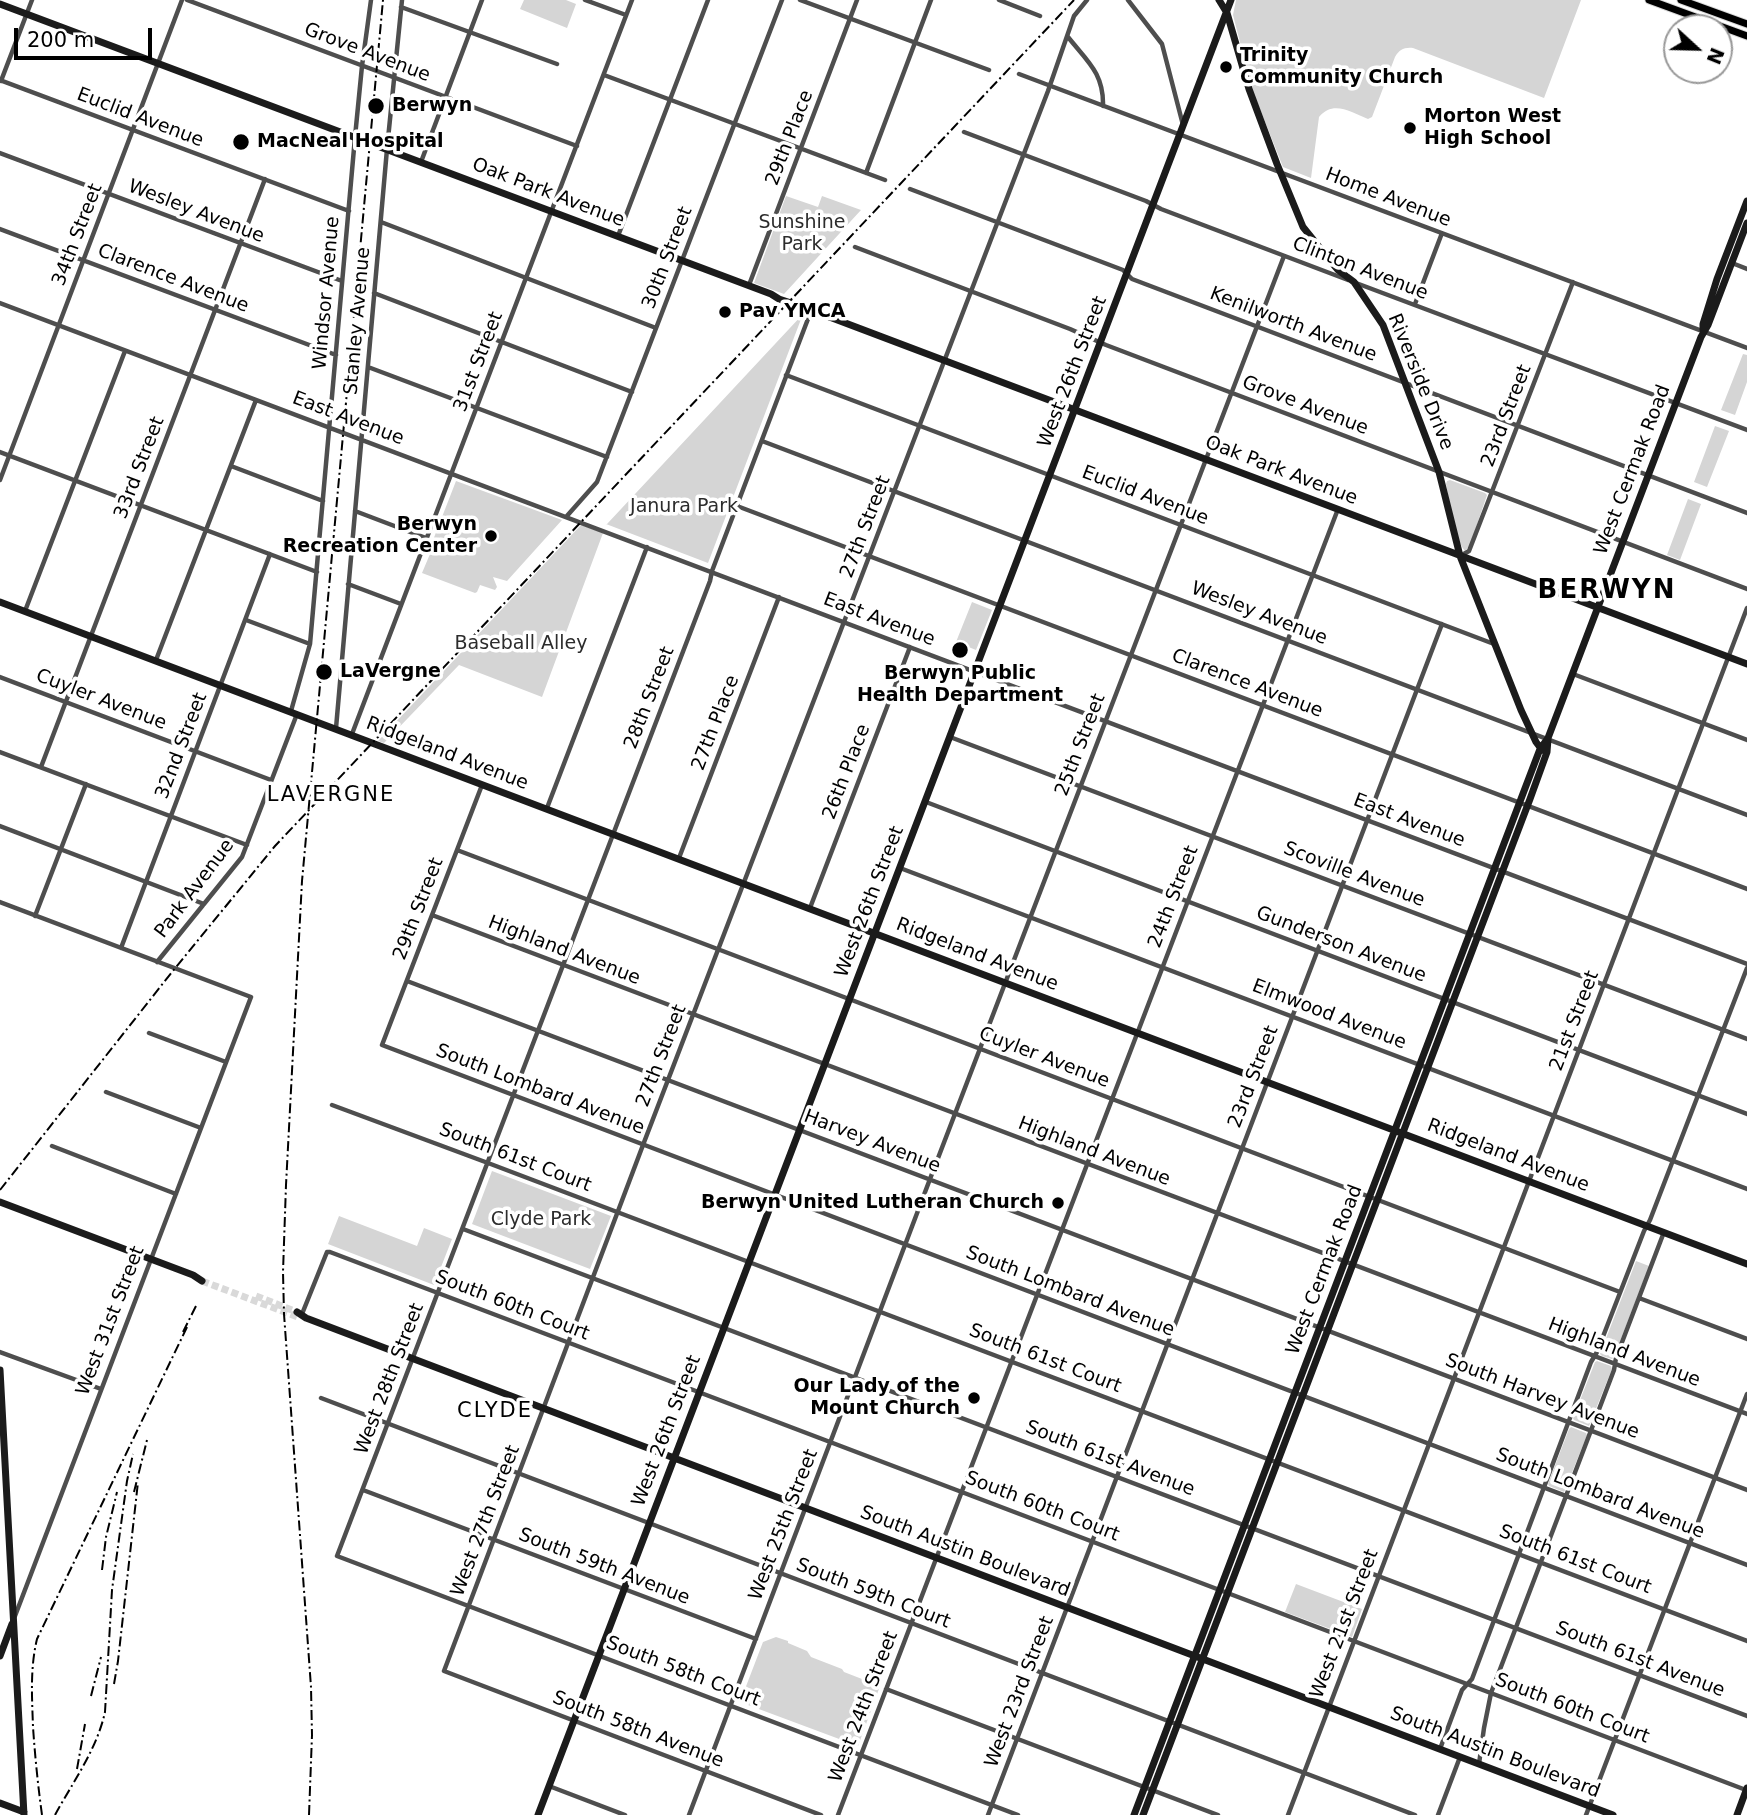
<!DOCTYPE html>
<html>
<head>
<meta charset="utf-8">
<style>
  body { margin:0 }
  #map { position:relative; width:1747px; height:1815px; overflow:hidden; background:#fff; font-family:"DejaVu Sans",sans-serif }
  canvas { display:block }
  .north { position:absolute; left:1663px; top:14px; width:70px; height:70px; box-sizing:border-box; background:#fff; border:2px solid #999; border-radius:50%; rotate:112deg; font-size:19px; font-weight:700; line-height:28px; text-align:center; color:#000 }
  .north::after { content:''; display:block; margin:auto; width:24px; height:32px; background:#000; clip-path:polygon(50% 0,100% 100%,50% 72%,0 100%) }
  .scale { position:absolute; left:14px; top:28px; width:138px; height:32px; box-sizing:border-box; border:4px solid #000; border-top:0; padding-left:9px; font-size:21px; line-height:24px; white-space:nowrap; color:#000; -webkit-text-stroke:5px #fff; paint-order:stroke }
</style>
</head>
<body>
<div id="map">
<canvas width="1747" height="1815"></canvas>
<div class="north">N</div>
<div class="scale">200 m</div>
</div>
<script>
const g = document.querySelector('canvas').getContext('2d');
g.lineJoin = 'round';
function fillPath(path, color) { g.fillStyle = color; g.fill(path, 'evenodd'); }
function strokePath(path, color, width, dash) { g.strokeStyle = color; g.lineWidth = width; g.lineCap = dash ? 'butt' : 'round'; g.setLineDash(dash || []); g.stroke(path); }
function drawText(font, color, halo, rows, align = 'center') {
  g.font = font + ' "DejaVu Sans",sans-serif'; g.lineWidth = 7; g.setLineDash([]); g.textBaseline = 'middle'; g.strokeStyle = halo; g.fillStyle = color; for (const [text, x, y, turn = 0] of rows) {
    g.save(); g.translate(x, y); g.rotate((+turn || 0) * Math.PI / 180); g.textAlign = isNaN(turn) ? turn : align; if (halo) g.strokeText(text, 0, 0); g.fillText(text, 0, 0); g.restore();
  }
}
fillPath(new Path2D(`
  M524,0H566L576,4L567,28L520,9Z
  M1236,0H1581L1544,98L1413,48C1404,47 1399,50 1395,57L1372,117L1368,119C1351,112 1333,100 1319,117L1311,178L1283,167L1252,89L1233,15Z
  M786,196L818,207L822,196L861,210L784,294L754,283Z
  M803,314L708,563L606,524H607Z
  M1743,354L1747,355V382L1735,415L1721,410Z
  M1715,426L1729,431L1707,487L1694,482Z
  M1450,480L1485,493L1487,495L1470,545L1465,551C1453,536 1450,504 1446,484L1447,481Z
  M456,481L562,520L507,581L493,577L497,587L495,590L480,585L477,592L475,593L422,573L430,554L428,553Z
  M1688,499L1701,504L1680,560L1667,555Z
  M581,525L603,533L542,697L459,665L384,743L378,741Z
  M972,602L992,610L976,650L956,642Z
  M492,1171L611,1216L590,1269L472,1224Z
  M339,1216L417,1246L424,1228L452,1239L434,1285L328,1244Z
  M1636,1261L1649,1266L1614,1357L1612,1359L1602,1356L1600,1354Z
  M1597,1361L1611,1366L1612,1369L1589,1426L1574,1420L1573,1418L1595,1362Z
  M1571,1427L1586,1433L1587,1435L1565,1490L1564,1492L1549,1486L1548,1484L1569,1429Z
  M1296,1584L1362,1609L1352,1637L1285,1612Z
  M776,1637L788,1641V1643L807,1651L811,1657L842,1669L844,1672L880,1686L858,1746L740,1702L763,1642Z`), '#d5d5d5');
strokePath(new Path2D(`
  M202,1281L298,1317
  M256,1296L297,1312`), '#d9d9d9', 7, [7, 3.5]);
const primary = new Path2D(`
  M1649,0L1747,36
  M1681,0L1747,24`);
strokePath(primary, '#dbdbdb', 9);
strokePath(new Path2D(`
  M187,0L577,146
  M585,0L626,15
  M800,0L989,70
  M999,0L1040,16
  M1128,0L1162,44L1183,125
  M401,7L557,64
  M1068,37C1087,61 1104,73 1103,106
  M1019,74L1747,348
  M604,75L885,180
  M0,80L349,211
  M1,81L32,0
  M964,132L1146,201L1161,209L1348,280
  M0,153L342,281
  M421,162L482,0
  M866,173L931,0
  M910,189L1123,270L1132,279L1747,513
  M381,222L656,328
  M0,229L336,355
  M618,236L708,0
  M855,247L1070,329L1106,345L1747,589
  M1732,263L1747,269
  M1356,283L1747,430
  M749,285L857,0
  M374,293L632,392
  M0,303L1747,964
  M1415,304L1442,233
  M811,311L712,571L710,581L337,1556L1018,1815
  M368,367L607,457
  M786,375L1494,644
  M762,441L1747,815
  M0,452L317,572
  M231,466L323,501
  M0,480L182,0
  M737,506L1747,889
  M355,511L426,538
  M566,517L597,482L782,0
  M1462,555L1469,551L1573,282
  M348,584L401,604
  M25,611L125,351
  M246,620L310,644
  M156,660L256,400
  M1573,674L1747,740
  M0,677L271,780
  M291,711L310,644L355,137L362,66L371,0
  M336,728L387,149L402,0
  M352,734L632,0
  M950,737L1747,1039
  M0,752L247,845
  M41,767L265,179
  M482,785L382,1045L1747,1565
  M926,802L1747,1114
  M547,808L647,547
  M0,826L204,904
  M457,850L1620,1292
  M679,858L779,597
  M900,868L1747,1189
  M0,902L251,997L15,1616
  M810,908L910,647
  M432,915L1747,1414
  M35,916L86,784
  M121,948L270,554
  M157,962L242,857L297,714
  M407,981L1747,1490
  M149,1033L226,1062
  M106,1092L201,1128
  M332,1105L488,1163L1747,1641
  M52,1146L176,1194
  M463,1229L1747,1716
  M1639,1298L1747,1339
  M302,1314L327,1252H330L1746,1790
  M0,1352L101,1389
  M321,1398L1415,1815
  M363,1490L756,1639
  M886,1689L1218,1815
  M1440,1749L1462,1690L1472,1679L1591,1362L1597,1352L1644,1231L1650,1220L1747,968
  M1479,1764L1484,1728L1491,1693L1614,1370L1616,1358L1664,1232
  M549,1786L625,1815
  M689,1815L930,1179L1284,256
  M821,1815L444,1671L643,1145L1048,91L1074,16L1087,0
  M838,1815L1338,509
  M988,1815L1442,624
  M1288,1815L1747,608
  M1438,1815L1460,1757
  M1586,1815L1747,1394`), '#4e4e4e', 4.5);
strokePath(new Path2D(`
  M1219,0L1227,13L1249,89L1277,164L1303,227L1328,258L1338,270L1354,282L1383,325L1439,472L1460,556L1521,710L1536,742L1542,750
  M0,4L771,294L779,299L803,307L1747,664
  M1703,330V324L1717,279L1747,201
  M0,602L1747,1264
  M0,1202L193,1275L202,1281
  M297,1312L306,1318L1613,1815
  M0,1370L24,1815
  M0,1656L12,1624
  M0,1803L24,1812
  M538,1815L1231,0
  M1134,1815L1540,749L1548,738L1701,337L1708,325L1747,223
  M1143,1815L1530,799L1547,752L1548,739
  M1737,1815L1747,1788`), '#1b1b1b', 7);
strokePath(primary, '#000', 7);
strokePath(new Path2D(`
  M0,1190L172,972L275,846L1074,0
  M183,1332L197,1304
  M134,1492L147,1440
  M102,1570L106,1537L117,1492
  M114,1684L118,1661L138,1482
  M91,1696L101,1657
  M77,1769L85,1724
  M42,1815C38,1786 35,1756 33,1727C32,1697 30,1668 37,1639L188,1325
  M55,1815C73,1782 97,1749 105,1712L112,1590L127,1481L133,1454
  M309,1815L312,1735L311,1687L284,1314L283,1272L286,1185L302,881L383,0`), '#000', 2, [10, 3.5, 2, 3.5]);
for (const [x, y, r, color] of [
  [1226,67,7,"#000"],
  [376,106,9,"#000"],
  [1410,128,7,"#000"],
  [241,142,9,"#000"],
  [725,312,7,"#000"],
  [491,536,7,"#000"],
  [960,650,9,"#000"],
  [324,672,9,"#000"],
  [1058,1203,7,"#000"],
  [974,1398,7,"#000"]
]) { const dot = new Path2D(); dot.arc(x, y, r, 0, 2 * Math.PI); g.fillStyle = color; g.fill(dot); strokePath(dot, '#fff', 2.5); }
drawText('19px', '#000', '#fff', [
  ["Grove Avenue",367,53,21],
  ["Euclid Avenue",140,118,21],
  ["29th Place",790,138,-69],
  ["Oak Park Avenue",548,193,21],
  ["Home Avenue",1388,198,21],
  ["Wesley Avenue",196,212,21],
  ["34th Street",78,235,-69],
  ["30th Street",668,258,-69],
  ["Clinton Avenue",1360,269,21],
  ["Clarence Avenue",173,279,21],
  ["Windsor Avenue",327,293,-85],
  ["Stanley Avenue",358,321,-85],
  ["Kenilworth Avenue",1293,325,21],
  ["31st Street",479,362,-69],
  ["West 26th Street",1073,372,-69],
  ["Riverside Drive",1420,382,68],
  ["Grove Avenue",1305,406,21],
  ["23rd Street",1507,416,-69],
  ["East Avenue",348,419,21],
  ["33rd Street",140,468,-69],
  ["West Cermak Road",1633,470,-69],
  ["Oak Park Avenue",1281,471,21],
  ["Euclid Avenue",1145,496,21],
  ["27th Street",866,527,-69],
  ["Wesley Avenue",1259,614,21],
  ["East Avenue",879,620,21],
  ["Clarence Avenue",1247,684,21],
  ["28th Street",650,698,-69],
  ["Cuyler Avenue",101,700,21],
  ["27th Place",716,723,-69],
  ["25th Street",1081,745,-69],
  ["32nd Street",182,746,-69],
  ["Ridgeland Avenue",447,754,21],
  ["26th Place",847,772,-69],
  ["East Avenue",1409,821,21],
  ["Scoville Avenue",1354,875,21],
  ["Park Avenue",195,889,-53],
  ["24th Street",1174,897,-69],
  ["West 26th Street",870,902,-69],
  ["29th Street",419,909,-69],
  ["Gunderson Avenue",1341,945,21],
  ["Highland Avenue",564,951,21],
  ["Ridgeland Avenue",977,955,21],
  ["Elmwood Avenue",1329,1015,21],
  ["21st Street",1575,1021,-69],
  ["27th Street",662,1056,-69],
  ["Cuyler Avenue",1044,1058,21],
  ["23rd Street",1254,1077,-69],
  ["South Lombard Avenue",540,1090,21],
  ["Harvey Avenue",872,1142,21],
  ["Highland Avenue",1094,1152,21],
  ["Ridgeland Avenue",1508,1156,21],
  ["South 61st Court",515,1158,21],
  ["West Cermak Road",1325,1270,-69],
  ["South Lombard Avenue",1070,1292,21],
  ["South 60th Court",512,1306,21],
  ["West 31st Street",111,1321,-69],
  ["Highland Avenue",1624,1353,21],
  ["South 61st Court",1045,1359,21],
  ["West 28th Street",390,1379,-69],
  ["South Harvey Avenue",1542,1397,21],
  ["West 26th Street",667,1431,-69],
  ["South 61st Avenue",1110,1459,21],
  ["South Lombard Avenue",1600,1494,21],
  ["South 60th Court",1042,1507,21],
  ["West 27th Street",486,1521,-69],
  ["West 25th Street",784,1525,-69],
  ["South Austin Boulevard",965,1552,21],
  ["South 61st Court",1575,1560,21],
  ["South 59th Avenue",604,1567,21],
  ["South 59th Court",873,1594,21],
  ["West 21st Street",1345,1624,-69],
  ["South 61st Avenue",1640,1660,21],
  ["South 58th Court",683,1672,21],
  ["West 23rd Street",1020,1692,-69],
  ["West 24th Street",864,1707,-69],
  ["South 60th Court",1572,1709,21],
  ["South 58th Avenue",638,1730,21],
  ["South Austin Boulevard",1495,1753,21]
]);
drawText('bold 19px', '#000', '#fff', [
  ["Trinity",1240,56],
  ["Community Church",1240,78],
  ["Berwyn",392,106],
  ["Morton West",1424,117],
  ["High School",1424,139],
  ["MacNeal Hospital",257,142],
  ["Pav YMCA",739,312],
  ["Berwyn",477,525,"right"],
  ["Recreation Center",477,547,"right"],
  ["LaVergne",340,672],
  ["Berwyn Public",960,674,"center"],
  ["Health Department",960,696,"center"],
  ["Berwyn United Lutheran Church",1044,1203,"right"],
  ["Our Lady of the",960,1387,"right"],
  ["Mount Church",960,1409,"right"]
], 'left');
drawText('19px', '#2c2c2c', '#fff', [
  ["Sunshine",802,223],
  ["Park",802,245],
  ["Janura Park",684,507],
  ["Baseball Alley",521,644],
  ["Clyde Park",541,1220]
]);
g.letterSpacing = '2px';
drawText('21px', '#000', '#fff', [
  ["LAVERGNE",331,796],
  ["CLYDE",495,1412]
]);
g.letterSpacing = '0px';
g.letterSpacing = '2px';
drawText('bold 26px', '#000', '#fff', [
  ["BERWYN",1607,591]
]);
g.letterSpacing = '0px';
</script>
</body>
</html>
